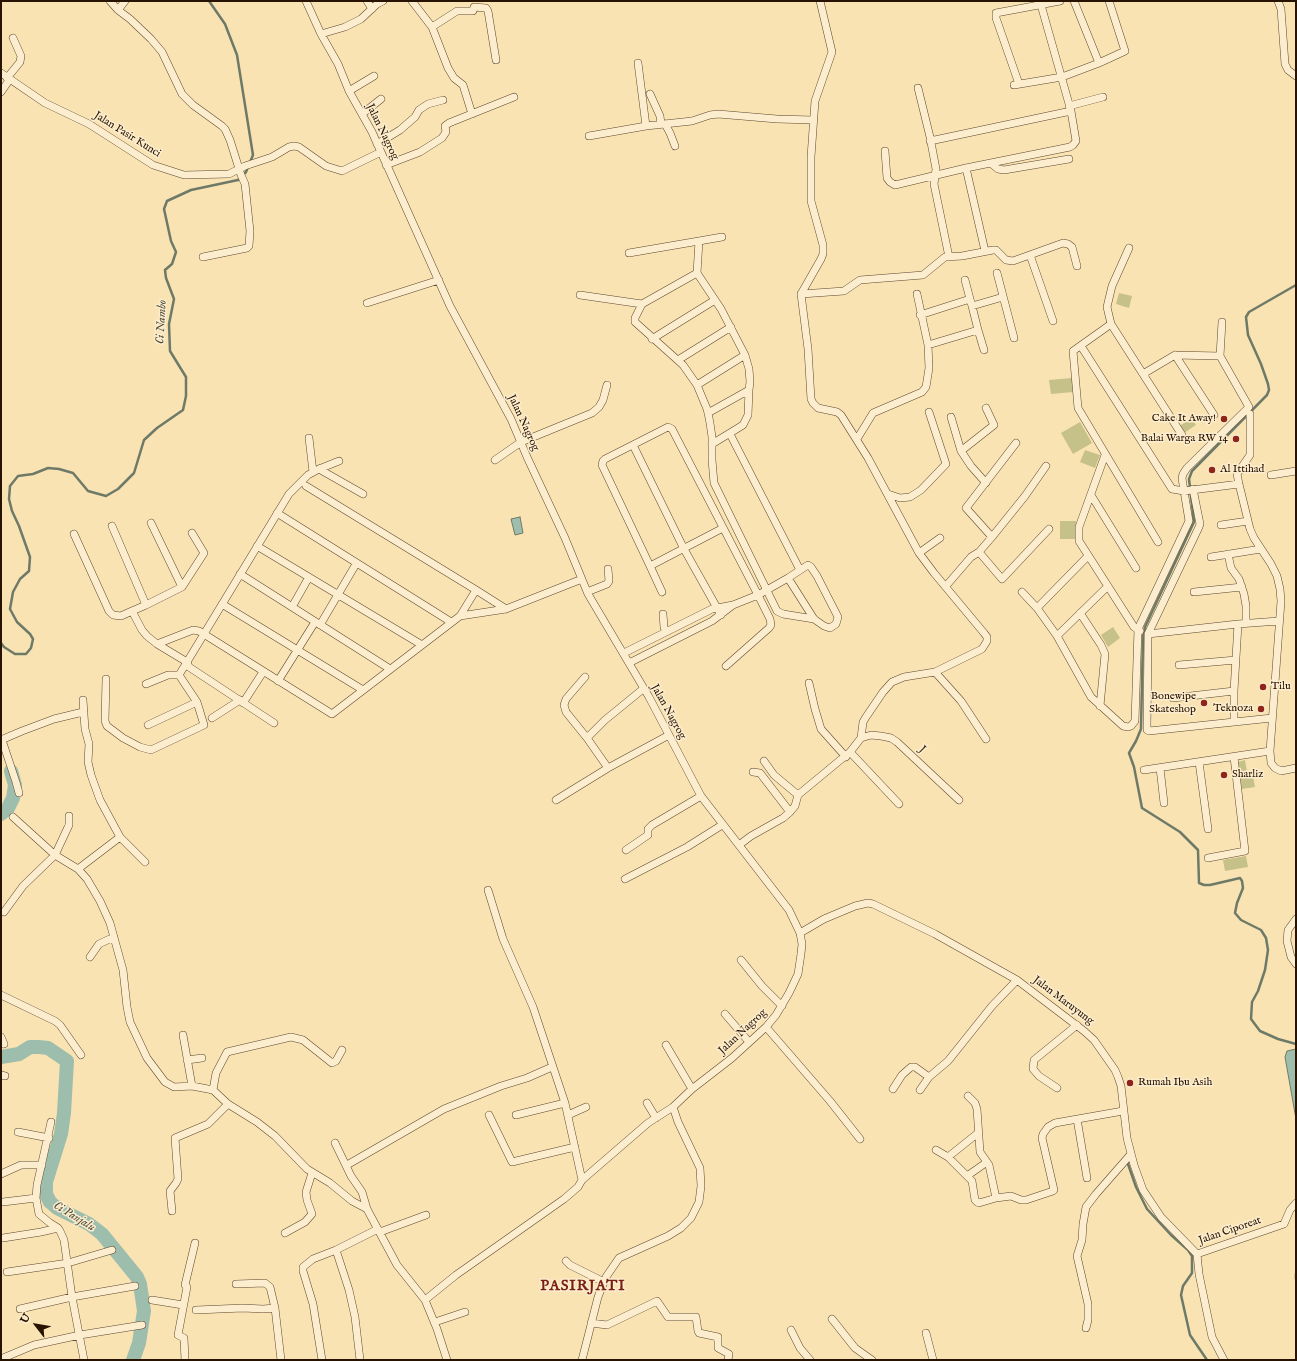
<!DOCTYPE html>
<style>
body{margin:0}
#map{position:relative;width:1297px;height:1361px;overflow:hidden;background:#fae3b3;font-family:"IM FELL English",serif}
canvas{display:block}
.frame{position:absolute;inset:0;border:2px solid #271300;pointer-events:none}
.north{position:absolute;left:16px;top:1305px;width:40px;height:40px;-webkit-text-stroke:3px #fcedce;paint-order:stroke;rotate:301deg;font-size:11px;font-weight:700;line-height:16px;text-align:center;color:#271300}
.north::after{content:'';display:block;margin:auto;width:14px;height:18px;background:#271300;clip-path:polygon(50% 0,100% 100%,50% 72%,0 100%)}
</style>
<div id="map">
<canvas width="1297" height="1361"></canvas>
<div class="frame"></div>
<div class="north">U</div>
</div>
<script>
const ctx = document.querySelector('canvas').getContext('2d');
ctx.lineJoin = 'round';
function fill(path, color) {
  ctx.fillStyle = color;
  ctx.fill(path, 'evenodd');
}
function poly(rows) {
  const path = new Path2D();
  for (const r of rows) {
    path.moveTo(r[0], r[1]);
    for (let i = 2; i < r.length; i += 2) path.lineTo(r[i], r[i + 1]);
  }
  return path;
}
function trace(path, color, width, dash) {
  ctx.strokeStyle = color;
  ctx.lineWidth = width;
  ctx.lineCap = dash ? 'butt' : 'round';
  ctx.setLineDash(dash || []);
  ctx.stroke(path);
}
function write(font, color, halo, rows, align = 'center') {
  ctx.font = font + ' "IM FELL English",serif';
  ctx.lineWidth = 3;
  ctx.setLineDash([]);
  ctx.textBaseline = 'middle';
  ctx.strokeStyle = halo;
  ctx.fillStyle = color;
  for (const [text, x, y, turn = 0] of rows) {
    ctx.save();
    ctx.translate(x, y);
    ctx.rotate((+turn || 0) * Math.PI / 180);
    ctx.textAlign = isNaN(turn) ? turn : align;
    if (halo) ctx.strokeText(text, 0, 0);
    ctx.fillText(text, 0, 0);
    ctx.restore();
  }
}
fill(poly([
 [1119,293,1132,296,1129,308,1116,304],
 [1072,378,1073,392,1051,394,1049,380],
 [1192,419,1196,425,1184,433,1179,426],
 [1080,422,1092,443,1073,454,1061,433],
 [1085,450,1100,455,1095,468,1080,462],
 [1060,521,1076,521,1076,539,1060,539],
 [1113,627,1120,638,1108,647,1101,635],
 [1245,760,1247,772,1252,771,1255,787,1242,789,1238,762],
 [1246,856,1248,867,1225,871,1223,860]
]), '#c6c188');
const water = poly([
 [520,517,523,533,515,535,511,519,520,517],
 [1296,1049,1296,1119,1285,1057,1287,1051,1296,1049]
]);
fill(water, '#9ebead');
trace(water, '#6e7a68', 1);
trace(poly([
 [1296,285,1249,312,1246,317,1248,335,1261,364,1268,384,1269,390,1267,395,1192,471,1189,479,1194,522,1145,627,1143,637,1141,729,1136,741,1129,753,1134,767,1142,808,1180,832,1198,850,1199,883,1204,885,1210,885,1240,878,1242,881,1243,888,1237,903,1235,913,1241,920,1261,930,1266,938,1268,950,1265,970,1258,991,1252,1002,1251,1019,1260,1031,1278,1039,1296,1044],
 [1,643,4,647,15,654,26,654,31,648,33,639,30,634,17,622,10,609,13,592,20,579,29,571,30,557,19,526,12,511,9,499,10,486,18,476,33,474,48,468,59,469,73,473,88,491,106,496,118,489,134,473,144,440,157,428,183,410,186,396,186,377,170,351,169,324,174,299,166,278,165,270,172,264,176,252,171,241,164,209,167,201,191,190,238,180,246,172,253,155,237,55,225,24,209,1],
 [1128,1164,1136,1187,1147,1209,1171,1235,1188,1250,1192,1256,1192,1273,1183,1286,1181,1295,1190,1335,1207,1360],
 [1296,1274,1296,1279]
]), '#6e7a68', 2.5);
trace(poly([
 [1,814,8,808,13,798,15,785,11,771],
 [1,1057,19,1054,30,1047,39,1047,48,1048,67,1061,64,1113,61,1134,46,1182,46,1194,50,1202,57,1208,89,1224,102,1234,137,1277,140,1284,144,1311,139,1343,133,1360]
]), '#9ebead', 14);
const street = poly([
 [110,1,118,10,130,19,151,39,162,52,182,94,193,105,222,126,225,129,230,140,241,175,245,184,250,231,249,246,247,248,203,257],
 [306,1,321,34,338,64,349,91,372,132,450,306,511,419,527,457,565,538,588,594,649,697,701,796,789,910,800,933,802,944,801,954,798,974,789,993,776,1015,766,1027,732,1058,692,1089,673,1107,678,1122,700,1168,701,1186,699,1202,691,1218,681,1228,668,1236,619,1258,606,1277,598,1297,582,1360],
 [367,1,372,9],
 [412,1,432,27,448,68,454,78,463,85,472,114],
 [1074,1,1099,63],
 [1278,1,1281,9,1285,64,1288,70,1296,76],
 [118,10,125,1],
 [432,27,457,11,473,11,474,7,486,8,488,11,496,60],
 [321,34,345,27,361,19,377,4,383,1],
 [638,63,646,126],
 [1,73,45,103,89,124,153,165,184,175,229,174,245,166,272,157,289,147,294,146,299,147,326,166,342,171,381,152],
 [7,78,20,62,21,56,13,38],
 [1019,84,996,18,996,13,1060,1],
 [1014,85,1062,77,1099,63,1125,51,1109,1],
 [918,88,930,137,936,169,934,184,949,257],
 [349,91,374,76],
 [1,92,10,79],
 [650,94,660,116,661,124],
 [1069,106,1103,97],
 [362,114,381,99],
 [665,124,670,133,675,146],
 [589,136,646,126,692,121,710,115,718,114,777,119,813,120],
 [930,141,1071,111],
 [377,144,400,130,415,117,419,110,428,104,443,100],
 [885,151,887,178,890,182,895,185,966,168,1070,147,1073,145,1076,141,1071,111,1041,5],
 [992,164,998,169,1004,170,1069,159],
 [386,165,420,152,442,138,446,132,445,126,449,123,514,97],
 [966,168,985,251],
 [699,241,722,237],
 [1129,248,1112,286,1107,307,1111,324,1182,435],
 [629,253,699,241,697,273],
 [1030,255,1053,321],
 [997,273,1014,338],
 [965,280,970,299],
 [801,294,844,291,860,280,923,275,945,257,962,256,993,250,996,250,1006,260,1013,261,1063,243,1068,244,1072,247,1077,266],
 [580,295,642,304],
 [367,303,439,280],
 [972,306,1003,297],
 [920,315,970,299,972,306,978,330,928,345],
 [1111,324,1073,351,1078,408,1158,542],
 [978,330,984,350],
 [652,339,715,300],
 [1081,346,1172,489,1184,491,1239,484],
 [1175,355,1214,415],
 [1220,356,1222,322],
 [678,360,731,327],
 [1143,374,1175,355,1220,356],
 [697,385,745,355],
 [708,413,749,390,750,382,749,369,745,355,721,309,697,273,642,304,635,318,635,322,683,365,697,385,707,409,708,413,710,423,712,437,712,460,714,483,777,611,783,614,814,619],
 [1250,414,1250,455,1237,474,1239,484,1250,529,1254,538,1271,564,1277,576,1280,589,1281,601,1270,751,1271,763,1275,768,1281,771,1296,768],
 [951,417,961,451,971,466,986,483],
 [730,434,800,570],
 [309,438,313,472],
 [857,439,873,413,922,392,926,387,929,368,928,345,917,294],
 [712,444,743,425,748,415,749,390],
 [633,445,684,549,721,615],
 [961,451,994,425,986,408],
 [1105,455,1079,527,1079,541,1134,627,1140,631],
 [495,460,521,442,592,413,599,407,603,400,607,385],
 [319,469,363,494],
 [1271,475,1296,471],
 [306,486,476,590],
 [1193,489,1200,524,1199,527,1148,634,1147,730,1149,731,1272,718],
 [888,494,900,498,910,497,921,490,946,464,929,412],
 [1091,495,1136,568],
 [277,513,451,622],
 [151,523,182,587],
 [1221,525,1248,521],
 [112,526,146,605,132,611,142,630,147,636,157,644,193,630,199,631,332,714,460,616,506,609,582,579],
 [723,528,650,566,602,465,603,461,605,459,668,427,672,429,758,595,770,619,771,625,769,628,726,666],
 [74,534,109,611,113,615,121,616,132,611],
 [992,537,966,508,1016,443],
 [257,546,422,645],
 [979,552,1002,579,1049,529],
 [919,553,940,538],
 [1228,554,1231,568,1239,579,1244,594,1246,606,1246,623],
 [1211,557,1261,549],
 [650,566,662,592],
 [240,574,390,669],
 [946,586,971,557,979,552,992,537,1025,496,1046,466],
 [587,592,607,584,609,581,608,569],
 [1022,592,1037,608,1057,636,1091,697,1123,726,1128,727,1131,726,1135,721,1138,629,1189,521,1184,491,1182,478,1183,474,1187,468,1249,407,1220,356],
 [1194,592,1242,587],
 [222,604,363,690],
 [146,605,182,587,204,553,192,533],
 [292,607,309,577],
 [1037,608,1088,556],
 [1080,613,1101,645,1105,654,1100,706],
 [663,614,664,627,666,632],
 [460,616,476,590,506,609],
 [320,625,356,564],
 [1148,634,1238,624,1279,621],
 [1057,636,1108,586],
 [624,653,712,609,733,605,758,595,788,578,808,565,811,567,817,576,838,617,836,624,830,628,824,626,814,619,788,578],
 [629,663,712,621,733,605],
 [1179,665,1236,660],
 [935,672,961,701,986,739],
 [585,677,566,699,564,705,566,712,587,738,608,768],
 [106,679,105,721,107,726,123,738,140,747,151,750,204,725,197,702,179,675,187,662,157,644],
 [278,681,315,622],
 [809,683,815,709,821,729,846,757],
 [146,684,168,675,179,675],
 [1173,698,1234,691],
 [243,703,263,672],
 [212,718,240,700],
 [1234,722,1234,691,1238,624],
 [274,723,189,667,187,662,289,494,308,475,319,469,339,461],
 [148,725,197,702],
 [587,738,605,720,643,689],
 [861,738,871,735,881,736,891,738,897,742,959,800],
 [1,740,22,731,54,719,83,712],
 [2,740,16,782,19,793],
 [850,752,899,804],
 [764,761,774,775,798,795],
 [1199,762,1208,829],
 [1160,768,1164,803],
 [1144,770,1270,751],
 [753,772,760,773,790,812],
 [556,800,608,768,669,735],
 [13,817,55,855,78,869,87,879,100,901,110,923,123,970,127,1007,130,1022,147,1058,165,1082,174,1087,192,1086,213,1090,228,1104,257,1122,275,1136,307,1169,330,1183,352,1201,367,1209],
 [120,837,145,862],
 [739,845,751,836,783,818,790,812,795,806,798,795,850,752,861,738,863,722,866,717,883,692,892,682,904,677,935,672,982,649,987,641,987,637,984,633,934,573,919,553,868,458,841,415,837,412,818,408,813,403,811,399,808,349,801,294,821,259,823,254,823,245,811,201,811,157,815,101,832,52,820,1],
 [626,850,648,835,648,829,652,825,701,796],
 [1208,858,1245,851,1234,757],
 [78,869,120,837,100,800,91,775,88,762,89,744,85,729,83,700],
 [625,879,687,847,722,825],
 [488,890,503,939,533,1007,565,1103,582,1180],
 [4,912,23,886,55,855,69,825,69,816],
 [1296,919,1288,930,1287,941,1291,957,1296,964],
 [800,933,824,919,855,906,868,903,873,904,935,934,1017,980,1084,1031,1094,1040,1115,1070,1118,1077,1121,1086,1127,1138,1134,1165,1143,1190,1161,1217,1197,1254],
 [90,957,99,944,114,937],
 [741,960,762,986,782,1006],
 [1,995,55,1021,60,1025,81,1055],
 [725,1014,749,1042],
 [766,1027,830,1101,860,1139],
 [183,1035,192,1086],
 [1,1037,4,1044],
 [666,1045,692,1089],
 [187,1060,202,1058],
 [1,1075,5,1076],
 [1057,1088,1039,1076,1033,1069,1034,1060,1077,1025],
 [893,1089,902,1075,911,1067,915,1067,929,1077],
 [213,1090,216,1073,227,1052,291,1037,303,1040,332,1063,336,1061,342,1050],
 [920,1090,929,1077,948,1061,992,1006,1017,980],
 [968,1096,975,1103,977,1109,980,1152,989,1165,996,1198],
 [647,1103,656,1118],
 [489,1115,512,1162,575,1147],
 [516,1115,565,1103],
 [568,1115,586,1107],
 [1077,1119,1087,1178],
 [51,1122,37,1185,36,1198,39,1214,50,1223,58,1228],
 [18,1132,49,1138],
 [335,1143,351,1176,362,1192,367,1209,397,1265,425,1300,437,1329,447,1360],
 [936,1150,948,1157,972,1181,975,1200,977,1202,979,1203,996,1198,1011,1196,1021,1200,1026,1200,1053,1191,1054,1190,1042,1138,1043,1134,1048,1127,1055,1123,1123,1111],
 [948,1157,978,1133],
 [347,1165,444,1109,501,1086,527,1078,552,1067],
 [1,1174,21,1165,42,1165],
 [967,1176,987,1162],
 [3,1202,36,1198],
 [172,1211,170,1191,176,1183,178,1179,175,1138,208,1124,228,1104],
 [380,1232,426,1215],
 [285,1233,305,1222,312,1214,307,1200,306,1192,312,1173],
 [3,1238,41,1232,58,1228,60,1231,64,1240,72,1297,84,1360],
 [336,1250,349,1290,355,1317,360,1360],
 [1197,1254,1284,1224,1290,1210,1296,1203],
 [1197,1254,1199,1274,1212,1337,1224,1360],
 [566,1261,570,1265,604,1282],
 [7,1272,68,1263,112,1250],
 [236,1284,265,1283,270,1287,275,1308,281,1360],
 [152,1300,183,1305],
 [425,1300,456,1275,564,1199,578,1187,582,1180,648,1123,673,1107],
 [20,1309,72,1297,135,1286],
 [196,1310,243,1308,263,1309,275,1308],
 [832,1319,855,1348,872,1360],
 [435,1322,465,1312],
 [591,1323,607,1325,657,1301,668,1317,696,1317,698,1331,699,1333,718,1337,718,1348,729,1354,728,1360],
 [1086,1328,1088,1320,1088,1304,1077,1256,1082,1240,1083,1224,1086,1207,1096,1194,1131,1154],
 [791,1330,800,1348,810,1360],
 [926,1333,933,1360],
 [1,1359,34,1345,80,1335,142,1325],
 [185,1360,184,1338,178,1335,187,1287,185,1285,195,1243],
 [322,1360,313,1304,303,1271,303,1267,313,1259,336,1250,378,1229]
]);
trace(street, '#5c472d', 8);
trace(street, '#fcedce', 7);
for (const [x, y, r, color] of [
 [1224,419,4,"#8f2418"],
 [1236,439,4,"#8f2418"],
 [1212,470,4,"#8f2418"],
 [1263,687,4,"#8f2418"],
 [1204,703,4,"#8f2418"],
 [1261,709,4,"#8f2418"],
 [1224,775,4,"#8f2418"],
 [1130,1083,4,"#8f2418"]
]) {
  const dot = new Path2D();
  dot.arc(x, y, r, 0, 2 * Math.PI);
  ctx.fillStyle = color;
  ctx.fill(dot);
  trace(dot, '#fcedce', 1.5);
}
write('11px', '#271300', '#fcedce', [
 ["Jalan Nagrog",382,132,64],
 ["Jalan Pasir Kunci",127,135,32],
 ["Jalan Nagrog",523,423,65],
 ["Jalan Nagrog",668,712,61],
 ["J",922,750,43],
 ["Jalan Maruyung",1063,1001,37],
 ["Jalan Nagrog",743,1032,-43],
 ["Jalan Ciporeat",1230,1231,-19]
]);
write('11px', '#271300', '#fcedce', [
 ["Cake It Away!",1216,419],
 ["Balai Warga RW 14",1228,439],
 ["Al Ittihad",1220,470,"left"],
 ["Tilu",1271,687,"left"],
 ["Bonewipe",1196,697],
 ["Skateshop",1196,710],
 ["Teknoza",1253,709],
 ["Sharliz",1232,775,"left"],
 ["Rumah Ibu Asih",1138,1083,"left"]
], 'right');
write('italic 12px', '#514f3d', '#fcedce', [
 ["Ci Nambo",162,322,-87],
 ["Ci Panjalu",74,1217,31]
]);
ctx.letterSpacing = '1px';
write('bold 15px', '#7a1f14', '#fcedce', [
 ["PASIRJATI",583,1287]
]);
ctx.letterSpacing = '0px';
</script>
